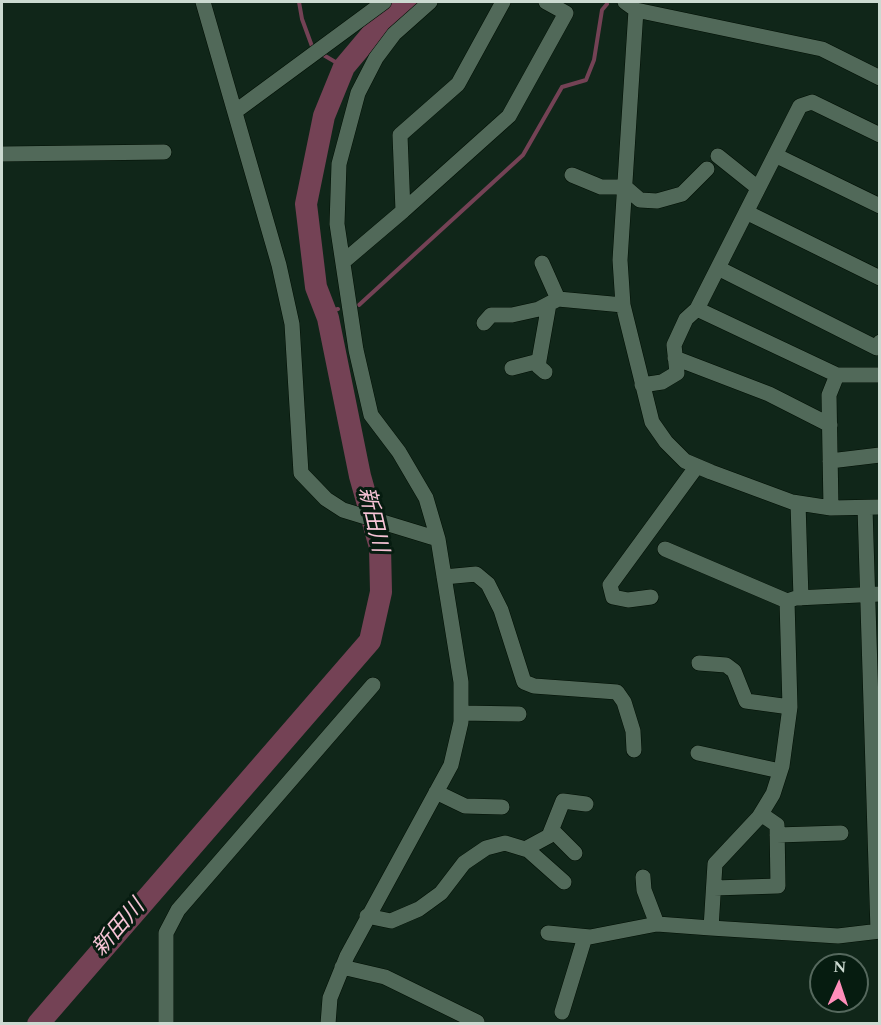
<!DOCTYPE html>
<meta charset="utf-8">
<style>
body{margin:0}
#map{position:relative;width:881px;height:1025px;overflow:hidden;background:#102619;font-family:Spectral,serif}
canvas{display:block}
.frame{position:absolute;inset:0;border:3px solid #ccdad1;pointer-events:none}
.north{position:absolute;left:809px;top:953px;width:60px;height:60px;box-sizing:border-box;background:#061c10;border:2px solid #55685d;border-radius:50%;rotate:3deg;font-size:16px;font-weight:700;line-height:24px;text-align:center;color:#ccdad1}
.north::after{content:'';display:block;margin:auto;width:21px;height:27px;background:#ff8eba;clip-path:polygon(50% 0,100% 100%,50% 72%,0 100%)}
</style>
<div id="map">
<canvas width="881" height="1025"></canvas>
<div class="frame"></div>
<div class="north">N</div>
</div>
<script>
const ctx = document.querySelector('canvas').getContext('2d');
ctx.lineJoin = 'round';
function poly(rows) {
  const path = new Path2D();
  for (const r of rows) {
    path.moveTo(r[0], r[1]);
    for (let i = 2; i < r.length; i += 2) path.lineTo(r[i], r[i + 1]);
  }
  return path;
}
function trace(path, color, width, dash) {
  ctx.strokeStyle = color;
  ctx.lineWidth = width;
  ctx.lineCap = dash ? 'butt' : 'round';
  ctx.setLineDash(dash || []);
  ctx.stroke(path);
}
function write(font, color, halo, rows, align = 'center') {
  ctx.font = font + ' Spectral,"Noto Sans JP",serif';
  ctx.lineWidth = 6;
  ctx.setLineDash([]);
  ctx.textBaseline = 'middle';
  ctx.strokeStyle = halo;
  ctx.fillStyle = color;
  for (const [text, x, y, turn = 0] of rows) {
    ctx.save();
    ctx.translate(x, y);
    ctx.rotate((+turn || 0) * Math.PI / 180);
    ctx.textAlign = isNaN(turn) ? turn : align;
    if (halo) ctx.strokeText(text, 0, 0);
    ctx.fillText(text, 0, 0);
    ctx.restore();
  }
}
trace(poly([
 [299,2,302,19,313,49],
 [320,53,344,67],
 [359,305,523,155,562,87,586,80,594,60,602,10,607,4],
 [326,312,338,309]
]), '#744255', 4);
trace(poly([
 [38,1024,370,641,381,592,380,547,360,476,328,318,316,287,306,204,324,116,344,67,381,23,407,2]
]), '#744255', 22);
const minor = poly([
 [203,2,279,265,292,324,301,473,326,499,343,510,438,539],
 [625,2,636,10,822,49,880,78],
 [636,10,620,260,623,305,652,422,666,442,685,461,711,472,792,502,831,508,880,507],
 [236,111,384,2],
 [2,154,164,152],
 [775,155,880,206],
 [718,156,758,188],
 [572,175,601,187,625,187,640,200,657,201,682,194,707,169],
 [403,211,509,116,566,13,546,2],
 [746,212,880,278],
 [343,262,403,211,400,135,458,84,503,2],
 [542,263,558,299,623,305],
 [718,268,877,348,880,342],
 [697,309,837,375,880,375],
 [484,323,491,315,512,315,539,309,558,299],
 [675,358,769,394,830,425],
 [512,368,539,361],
 [545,372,538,366,549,304],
 [642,385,662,382,677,373,674,345,686,319,697,309,800,106,812,102,880,135],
 [830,461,880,455],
 [798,503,801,598],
 [831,508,829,395,837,375],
 [865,508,878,931],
 [665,549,787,601],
 [444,577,476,574,488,584,501,610,524,682,534,686,617,692,624,702,633,731,634,750],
 [880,594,796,598,787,601,790,707,782,766,773,794,759,817,715,864,711,928,838,936,880,931],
 [651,597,628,600,613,597,610,585,697,466],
 [699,663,726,665,734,671,746,701,790,707],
 [461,713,519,714],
 [698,753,780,771],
 [436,792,465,806,502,807],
 [552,830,575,853],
 [777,835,841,833],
 [525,849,549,836,563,801,586,804],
 [643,877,644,890,657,924,711,928],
 [714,888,778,886,777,825,761,814],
 [367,916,391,921,419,909,441,893,464,863,486,848,505,843,528,850,564,882],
 [548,933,590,937,657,924],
 [342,967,385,977,477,1022],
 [562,1012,585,937],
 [166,1024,166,933,178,910,373,685],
 [328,1024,330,998,347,956,451,765,461,722,461,682,438,539,426,498,399,452,371,415,356,350,337,224,339,164,358,93,376,58,394,34,430,2]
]);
trace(minor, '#000f04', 16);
trace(minor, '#516959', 15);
write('italic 22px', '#f7c4d6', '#061c10', [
 ["新田川",371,520,77],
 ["新田川",120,929,-49]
]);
</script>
